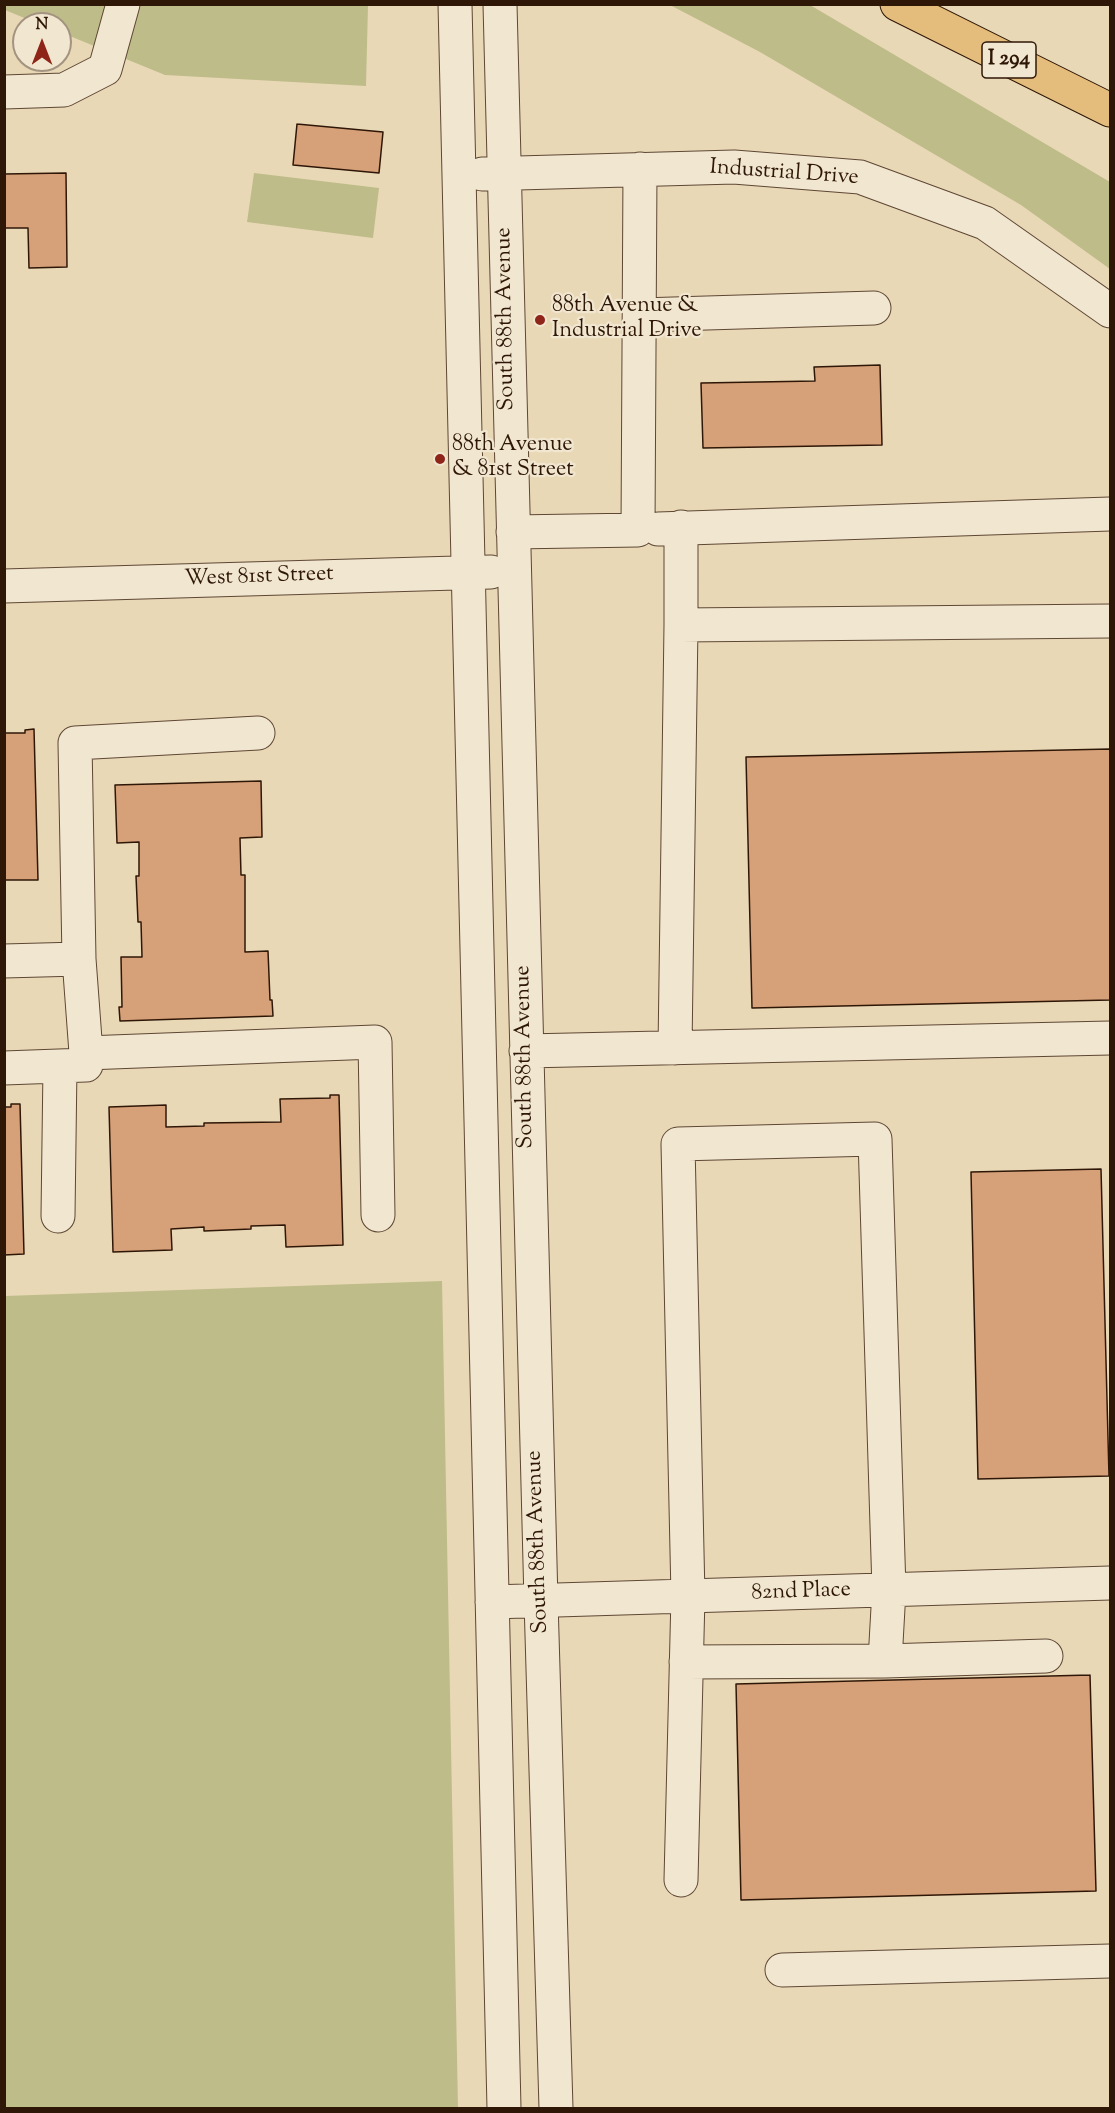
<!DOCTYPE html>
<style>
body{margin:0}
#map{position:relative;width:1115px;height:2113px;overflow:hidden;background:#e9d8b6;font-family:"Sorts Mill Goudy",serif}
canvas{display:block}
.frame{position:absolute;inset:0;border:6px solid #2f1708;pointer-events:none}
.north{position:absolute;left:12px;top:12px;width:60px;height:60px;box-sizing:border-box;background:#f1e6d0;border:2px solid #a39380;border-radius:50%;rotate:0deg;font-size:16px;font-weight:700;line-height:24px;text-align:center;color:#2f1708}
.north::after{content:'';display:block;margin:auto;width:21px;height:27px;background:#8f2418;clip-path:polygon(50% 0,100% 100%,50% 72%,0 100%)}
</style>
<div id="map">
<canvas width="1115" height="2113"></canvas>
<div class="frame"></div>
<div class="north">N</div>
</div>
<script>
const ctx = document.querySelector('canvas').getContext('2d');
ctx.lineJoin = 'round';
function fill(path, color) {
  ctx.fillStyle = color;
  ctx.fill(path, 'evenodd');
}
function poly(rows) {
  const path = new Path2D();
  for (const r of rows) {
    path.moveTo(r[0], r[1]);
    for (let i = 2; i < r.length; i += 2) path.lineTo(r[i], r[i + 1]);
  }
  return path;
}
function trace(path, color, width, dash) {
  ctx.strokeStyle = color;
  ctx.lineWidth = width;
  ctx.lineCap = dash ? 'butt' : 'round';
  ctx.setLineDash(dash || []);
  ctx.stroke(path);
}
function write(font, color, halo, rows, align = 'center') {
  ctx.font = font + ' "Sorts Mill Goudy",serif';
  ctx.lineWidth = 4.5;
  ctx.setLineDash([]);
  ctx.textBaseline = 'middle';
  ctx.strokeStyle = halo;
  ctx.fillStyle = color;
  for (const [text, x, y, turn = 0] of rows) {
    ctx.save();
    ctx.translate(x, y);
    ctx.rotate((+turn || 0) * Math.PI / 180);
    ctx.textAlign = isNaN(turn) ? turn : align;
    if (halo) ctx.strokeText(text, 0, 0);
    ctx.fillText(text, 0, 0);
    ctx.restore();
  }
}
fill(poly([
 [4,5,368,5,366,86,165,75,60,32,60,24,39,24,5,10],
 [670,5,810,5,1110,182,1110,269,1021,205,760,52],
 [254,173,379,188,373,238,247,222],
 [442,1281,458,2108,5,2108,5,1296]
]), '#bebc89');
const building = poly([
 [297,124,383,132,379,173,293,165,297,124],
 [66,173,67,267,29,268,28,228,4,228,4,174,66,173],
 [880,365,882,445,703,448,701,383,815,381,814,367,880,365],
 [34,729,38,880,4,880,4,733,25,733,25,730,34,729],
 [1110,749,1110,1000,752,1008,746,757,1110,749],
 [261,781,262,837,240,838,241,875,245,875,245,952,268,951,270,1000,272,1000,273,1016,120,1021,119,1007,122,1007,121,957,142,957,141,922,138,922,136,876,139,876,139,842,117,843,115,785,261,781],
 [330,1095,339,1095,343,1245,286,1247,285,1225,251,1226,251,1229,204,1231,204,1227,171,1229,172,1250,113,1252,109,1107,166,1105,166,1127,204,1126,204,1123,281,1122,280,1099,330,1098,330,1095],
 [11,1104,20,1104,24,1254,4,1255,4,1107,11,1107,11,1104],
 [1101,1169,1109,1476,978,1479,971,1172,1101,1169],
 [1090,1675,1096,1891,741,1900,736,1684,1090,1675]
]);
fill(building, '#d6a078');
trace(building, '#2f1708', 1.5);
const minor = poly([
 [455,4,504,2108],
 [500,4,541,1601,556,2108],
 [4,92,64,90,105,69,123,4],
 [482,174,734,167,860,177,985,223,1110,311],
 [640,315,874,308],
 [658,529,1110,514],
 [513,532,638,530,640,169],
 [4,586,491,572],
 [681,625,1110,621],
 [79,959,75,743,258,733],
 [4,961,79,959,86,1053,86,1065,4,1068],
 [675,1048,681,625,681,527],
 [526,1051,1110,1038],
 [86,1053,375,1042,378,1215],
 [58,1216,60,1066],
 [492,1602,1110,1583],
 [686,1662,885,1661,1046,1656],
 [681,1880,688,1596,678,1144,875,1139,889,1590,885,1661],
 [782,1970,1110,1961]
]);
const highway = poly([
 [897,4,1110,110]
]);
trace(minor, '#5e4734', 35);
trace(highway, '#2f1708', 35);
trace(minor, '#f1e6d0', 33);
trace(highway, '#e4bc7b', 33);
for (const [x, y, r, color] of [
 [540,320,6,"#8f2418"],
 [440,459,6,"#8f2418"]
]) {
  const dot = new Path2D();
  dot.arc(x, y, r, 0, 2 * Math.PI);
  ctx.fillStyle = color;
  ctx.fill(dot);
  trace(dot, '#f1e6d0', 2);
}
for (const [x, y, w] of [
 [1009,60,54]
]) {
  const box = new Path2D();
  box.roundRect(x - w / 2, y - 18, w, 36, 4.5);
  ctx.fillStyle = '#f1e6d0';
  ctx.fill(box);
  trace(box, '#2f1708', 1.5);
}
write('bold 21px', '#2f1708', null, [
 ["I 294",1009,60]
]);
write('22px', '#2f1708', '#f1e6d0', [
 ["Industrial Drive",784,174,4],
 ["South 88th Avenue",507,319,-91],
 ["West 81st Street",259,578,-2],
 ["South 88th Avenue",526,1057,-91],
 ["South 88th Avenue",539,1542,-92],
 ["82nd Place",801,1593,-2]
]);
write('22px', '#2f1708', '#f1e6d0', [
 ["88th Avenue &",552,307],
 ["Industrial Drive",552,332],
 ["88th Avenue",452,446],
 ["& 81st Street",452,471]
], 'left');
</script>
